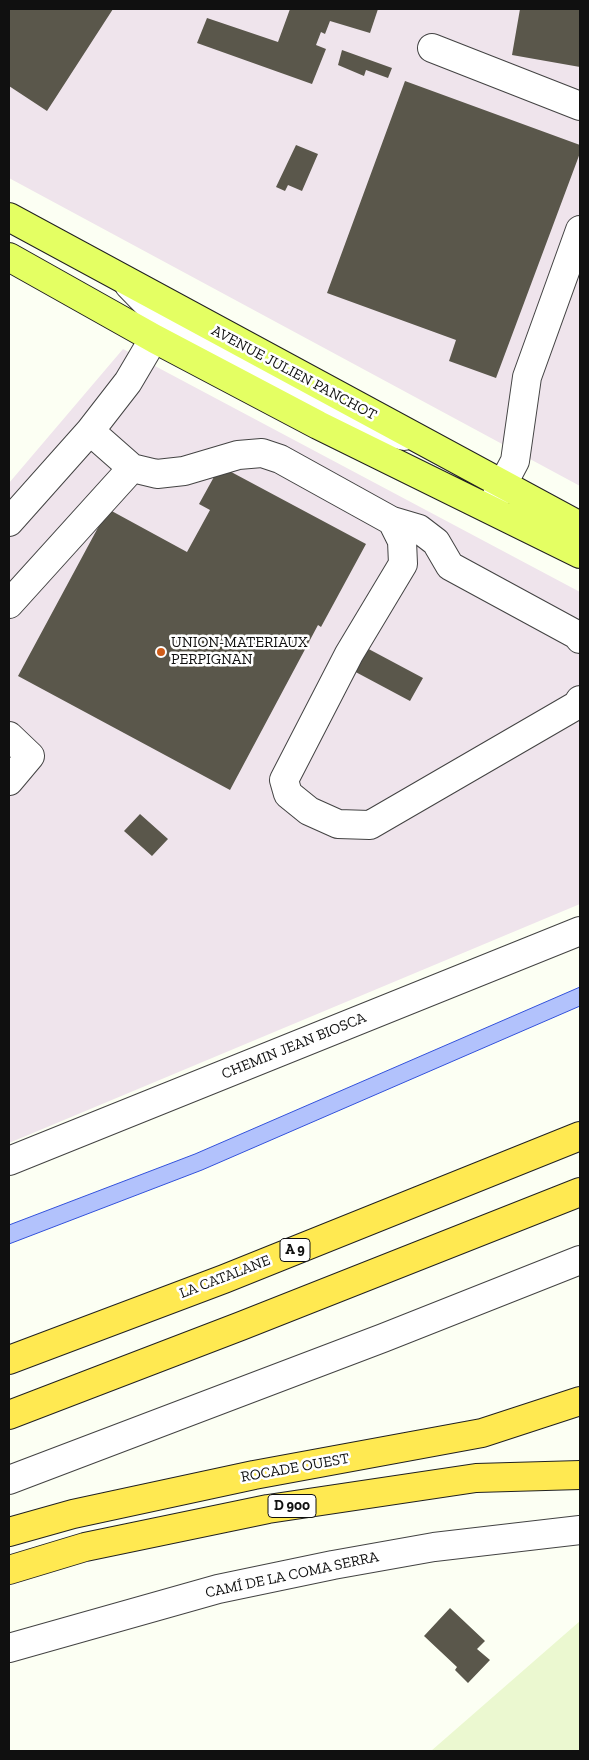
<!DOCTYPE html>
<meta charset="utf-8">
<style>
body{margin:0}
#map{position:relative;width:589px;height:1760px;overflow:hidden;background:#fcfff3;font-family:"Zilla Slab",serif}
canvas{display:block}
.frame{position:absolute;inset:0;border:10px solid #101010;pointer-events:none}
</style>
<div id="map">
<canvas width="589" height="1760"></canvas>
<div class="frame"></div>
</div>
<script>
const ctx = document.querySelector('canvas').getContext('2d');
ctx.lineJoin = 'round';
function fill(path, color) {
  ctx.fillStyle = color;
  ctx.fill(path, 'evenodd');
}
function poly(rows) {
  const path = new Path2D();
  for (const r of rows) {
    path.moveTo(r[0], r[1]);
    for (let i = 2; i < r.length; i += 2) path.lineTo(r[i], r[i + 1]);
  }
  return path;
}
function trace(path, color, width, dash) {
  ctx.strokeStyle = color;
  ctx.lineWidth = width;
  ctx.lineCap = dash ? 'butt' : 'round';
  ctx.setLineDash(dash || []);
  ctx.stroke(path);
}
function write(font, color, halo, rows, align = 'center') {
  ctx.font = font + ' "Zilla Slab",serif';
  ctx.lineWidth = 5;
  ctx.setLineDash([]);
  ctx.textBaseline = 'middle';
  ctx.strokeStyle = halo;
  ctx.fillStyle = color;
  for (const [text, x, y, turn = 0] of rows) {
    ctx.save();
    ctx.translate(x, y);
    ctx.rotate((+turn || 0) * Math.PI / 180);
    ctx.textAlign = isNaN(turn) ? turn : align;
    if (halo) ctx.strokeText(text, 0, 0);
    ctx.fillText(text, 0, 0);
    ctx.restore();
  }
}
fill(poly([
 [9,9,580,9,580,486,9,178],
 [123,349,580,592,580,904,9,1143,9,483]
]), '#efe4ec');
fill(poly([
 [580,1621,580,1751,431,1751]
]), '#ebf8d0');
const water = poly([
 [580,987,580,1006,202,1170,9,1244,9,1225,195,1154,580,987]
]);
fill(water, '#b2c2fc');
trace(water, '#3251da', 1);
fill(poly([
 [9,9,113,9,47,111,9,86],
 [290,9,378,9,370,33,330,21,325,34,321,32,316,45,326,49,312,84,197,43,207,18,278,42],
 [520,9,580,9,580,67,512,55],
 [342,50,392,68,388,78,366,70,364,76,338,65],
 [405,81,580,145,580,153,496,378,449,361,456,340,327,293],
 [296,145,318,154,302,191,288,185,285,191,276,187],
 [220,466,366,544,321,627,318,625,230,790,18,676,108,509,187,552,210,510,199,504],
 [363,646,423,678,410,701,350,669],
 [140,814,168,839,152,856,124,831],
 [450,1608,485,1641,477,1649,490,1660,468,1683,455,1670,457,1667,424,1636]
]), '#5a574b');
const minor = poly([
 [432,48,580,106],
 [129,285,164,321,359,425,404,436],
 [90,431,132,468,157,474,184,471,238,455,262,453,280,459,392,521,419,529,436,542,450,566,577,635,580,639],
 [497,495,515,461,527,377,580,230],
 [392,521,402,541,403,564,349,654,284,780,288,794,309,811,338,824,370,825,577,705,580,700],
 [9,522,90,431,128,382,164,321],
 [9,604,132,468],
 [9,736,30,756,9,781],
 [9,1161,580,931],
 [9,1480,383,1338,580,1260],
 [9,1648,218,1589,333,1565,434,1547,580,1530]
]);
const major = poly([
 [9,217,580,526],
 [9,257,155,339,318,425,580,554]
]);
const highway = poly([
 [9,1360,224,1279,580,1136],
 [9,1415,241,1326,580,1192],
 [9,1532,73,1514,254,1475,482,1433,580,1401],
 [9,1570,85,1547,268,1509,476,1478,580,1475]
]);
trace(minor, '#434343', 30);
trace(major, '#212121', 30);
trace(highway, '#212121', 30);
trace(minor, '#fff', 28);
trace(major, '#e4ff63', 28);
trace(highway, '#ffe951', 28);
for (const [x, y, r, color] of [
 [161,652,5,"#cf5c19"]
]) {
  const dot = new Path2D();
  dot.arc(x, y, r, 0, 2 * Math.PI);
  ctx.fillStyle = color;
  ctx.fill(dot);
  trace(dot, '#fff', 2);
}
for (const [x, y, w] of [
 [295,1250,30],
 [292,1506,48]
]) {
  const box = new Path2D();
  box.roundRect(x - w / 2, y - 11.5, w, 23, 4);
  ctx.fillStyle = '#fff';
  ctx.fill(box);
  trace(box, '#101010', 1);
}
write('bold 14px', '#101010', null, [
 ["A 9",295,1250],
 ["D 900",292,1506]
]);
write('15px', '#101010', '#fff', [
 ["AVENUE JULIEN PANCHOT",294,373,28],
 ["CHEMIN JEAN BIOSCA",294,1046,-22],
 ["LA CATALANE",225,1277,-21],
 ["ROCADE OUEST",295,1468,-10],
 ["CAMÍ DE LA COMA SERRA",292,1575,-12]
]);
write('15px', '#101010', '#fff', [
 ["UNION-MATERIAUX",171,643],
 ["PERPIGNAN",171,660]
], 'left');
</script>
